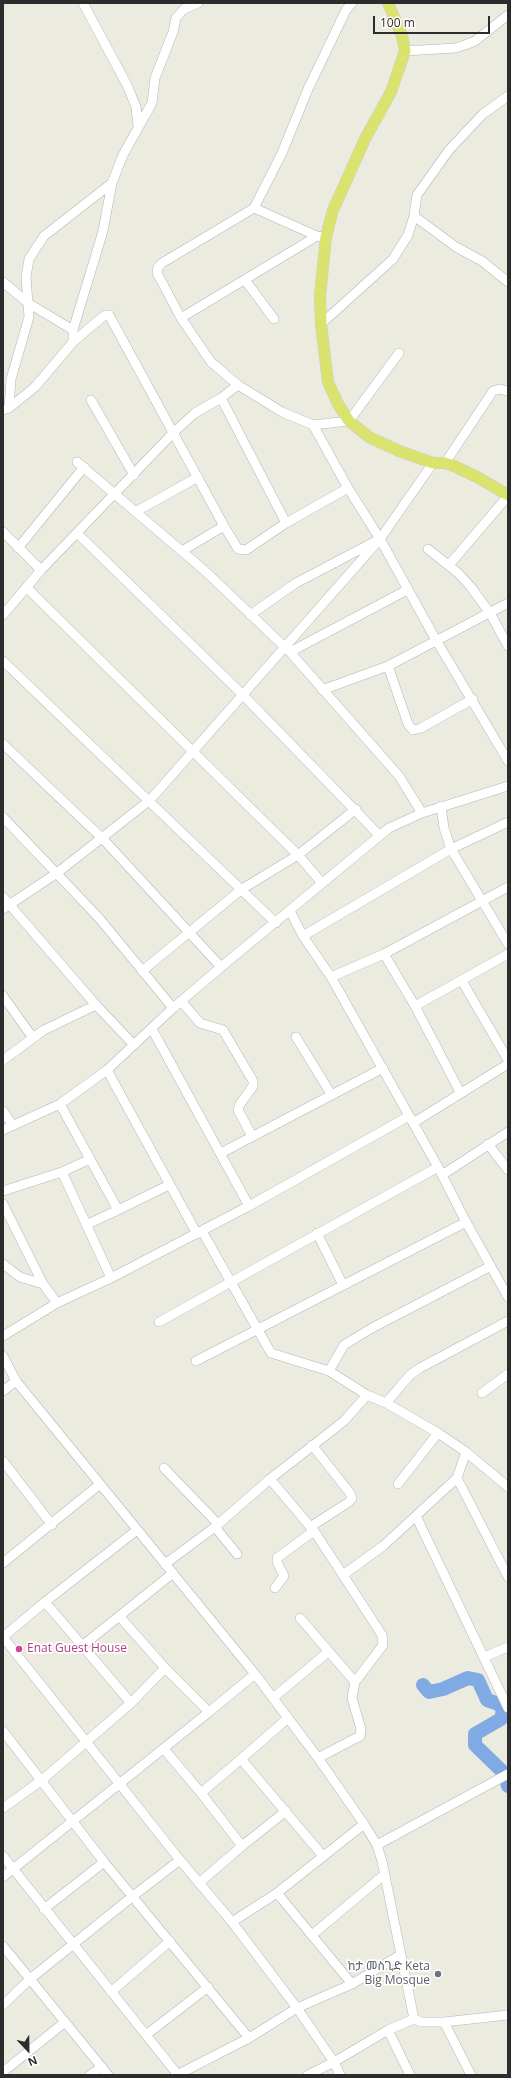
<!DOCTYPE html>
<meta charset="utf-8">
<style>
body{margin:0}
#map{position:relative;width:511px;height:2078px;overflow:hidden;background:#ecebe0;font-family:"Open Sans",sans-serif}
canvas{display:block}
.frame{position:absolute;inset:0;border:4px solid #2c2c2c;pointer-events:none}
.north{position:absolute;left:8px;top:2030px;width:40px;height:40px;-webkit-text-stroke:3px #fff;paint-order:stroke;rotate:158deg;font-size:11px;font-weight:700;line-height:16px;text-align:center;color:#2c2c2c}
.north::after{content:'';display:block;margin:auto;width:14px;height:18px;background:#2c2c2c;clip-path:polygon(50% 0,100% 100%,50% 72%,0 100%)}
.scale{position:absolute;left:373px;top:16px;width:117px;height:18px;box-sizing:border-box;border:2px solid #2c2c2c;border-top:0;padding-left:5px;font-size:12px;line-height:14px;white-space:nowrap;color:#2c2c2c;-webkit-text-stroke:3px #fff;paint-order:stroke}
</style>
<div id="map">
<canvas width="511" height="2078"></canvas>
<div class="frame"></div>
<div class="north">N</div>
<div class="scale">100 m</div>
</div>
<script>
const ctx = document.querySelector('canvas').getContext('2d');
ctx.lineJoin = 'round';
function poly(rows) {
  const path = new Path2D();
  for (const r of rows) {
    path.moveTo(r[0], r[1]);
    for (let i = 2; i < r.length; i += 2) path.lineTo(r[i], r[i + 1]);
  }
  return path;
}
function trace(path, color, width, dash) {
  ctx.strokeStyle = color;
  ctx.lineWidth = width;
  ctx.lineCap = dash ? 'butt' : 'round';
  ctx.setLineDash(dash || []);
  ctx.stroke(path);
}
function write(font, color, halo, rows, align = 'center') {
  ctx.font = font + ' "Open Sans","Noto Sans Ethiopic",sans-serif';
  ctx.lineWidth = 3.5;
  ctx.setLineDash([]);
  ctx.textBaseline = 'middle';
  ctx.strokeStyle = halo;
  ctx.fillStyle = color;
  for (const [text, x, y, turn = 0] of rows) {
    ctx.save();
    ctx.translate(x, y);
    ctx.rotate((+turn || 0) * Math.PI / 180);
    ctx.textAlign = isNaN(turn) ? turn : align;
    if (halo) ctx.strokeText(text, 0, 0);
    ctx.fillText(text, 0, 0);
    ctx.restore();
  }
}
trace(poly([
 [423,1685,429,1692,443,1689,468,1678,478,1680,487,1700,499,1704,503,1710,501,1719,475,1734,475,1745,505,1774,508,1786]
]), '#7faae3', 14);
const minor = poly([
 [83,3,127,85,136,107,138,126],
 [352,3,346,10,308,89,282,153,254,208,162,263,158,267,157,273,181,318,211,362,238,385,282,412,313,425,349,421,399,353],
 [405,51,455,48,465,45,475,41,508,15],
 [254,208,317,236],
 [414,216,456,247,482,261,508,282],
 [245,280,274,319],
 [3,282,28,303,73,330],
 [181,318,317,236,326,237],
 [321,324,393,259,408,235,414,216,417,195,449,150,483,114,508,96],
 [73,342,73,330,103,231,112,183],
 [221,398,286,523],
 [91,400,134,475],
 [9,408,11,379,29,317,26,277,29,259,44,236,112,183,123,155,152,103,155,78,173,32,176,18,184,9,198,3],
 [3,410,9,408,35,387,73,342,87,330,105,315,109,315,224,526,238,549,246,550,286,523,348,488],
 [313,425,348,488,380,539,436,640,508,761],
 [77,462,204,570,290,652,399,776,422,813],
 [445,463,493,391,499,389,508,391],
 [137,511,198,477],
 [3,532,41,570],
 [78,534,242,694,379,835],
 [18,548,84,467],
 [428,549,458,573,470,586,490,613,508,646],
 [182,551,224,526],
 [449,565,508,496],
 [27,588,298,855,322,883],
 [3,615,41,570,174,432,195,413,221,398,238,385],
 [250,615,296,583,376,541],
 [290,652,407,590],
 [3,661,276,923],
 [388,666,408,724,413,730,421,728,473,699],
 [322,690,388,666,508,603],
 [3,744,103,839,221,967],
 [441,806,444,828,451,849,508,944],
 [3,817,99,918,173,1008],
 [3,897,96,1005,134,1045],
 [3,909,57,873,150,800,380,539,433,463],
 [290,911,303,936,331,977,438,1167,466,1222,508,1297],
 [303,936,451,849,508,822],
 [384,954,415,1006],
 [142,971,242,889,298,855,356,809],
 [331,977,384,954,508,887],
 [462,981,508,1060],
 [3,996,33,1038],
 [181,1001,200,1023,223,1030,253,1081,253,1086,240,1104,238,1110,252,1136],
 [152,1029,249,1206],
 [296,1037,331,1094],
 [3,1060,44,1030,96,1005],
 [107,1070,197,1234],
 [460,1092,415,1006,508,954],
 [60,1104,90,1159],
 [3,1111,13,1126],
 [413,1123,508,1064],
 [3,1130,60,1104,107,1070,173,1008,221,967,389,828,422,813,508,786],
 [488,1144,508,1170],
 [221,1153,383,1068],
 [62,1172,111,1278],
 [442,1175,508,1132],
 [3,1191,62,1172,90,1159,118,1210,86,1225],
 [3,1204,43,1284,57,1303],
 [118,1210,169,1185],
 [202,1231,271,1353,329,1371,367,1395,386,1403,438,1433,466,1452,508,1487],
 [317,1233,343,1285],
 [3,1264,20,1277,43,1284],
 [159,1322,438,1167],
 [3,1336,57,1303,111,1278,249,1206,409,1116],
 [3,1356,16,1381,255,1674,318,1758,364,1824,377,1845,382,1861,414,2019],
 [196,1361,466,1222],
 [329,1371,344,1345,372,1328,491,1266],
 [3,1391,16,1381],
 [482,1393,508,1374],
 [386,1403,410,1375,420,1368,508,1321],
 [3,1461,52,1525],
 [164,1468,218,1524],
 [457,1478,508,1577],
 [270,1479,314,1531,343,1575],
 [398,1484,438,1433],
 [416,1516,508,1708],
 [215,1527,237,1554],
 [310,1527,349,1502,352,1498,350,1493,312,1445],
 [3,1563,100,1484],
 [165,1564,215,1527,270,1479,344,1421,367,1395],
 [275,1588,284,1576,277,1562,277,1558,314,1531],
 [300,1618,355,1682],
 [3,1637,180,1860,232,1922,297,2008,334,2062,340,2075],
 [3,1637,45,1602],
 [82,1646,173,1573],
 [484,1657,508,1647],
 [165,1668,209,1712,255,1674],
 [273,1698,328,1652],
 [131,1703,45,1602,137,1530],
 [288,1718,241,1759,323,1856],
 [3,1731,104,1862,249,2038],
 [164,1749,201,1793],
 [318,1758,360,1736,361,1729,352,1698,355,1682,383,1645,382,1635,343,1575,383,1546,457,1478,466,1452],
 [241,1759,201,1793,242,1846,286,1811],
 [3,1808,42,1780,86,1742,131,1703,165,1668,120,1617],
 [377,1845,508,1774],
 [3,1856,178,2075],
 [3,1877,209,1712],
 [199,1883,242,1846],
 [44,1909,104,1862],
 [232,1922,277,1893],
 [312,1935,385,1874],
 [3,1946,30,1979,3,2005],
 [352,1984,277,1893,364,1824],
 [111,1992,170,1941],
 [444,2022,471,2075],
 [388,2030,410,2075],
 [146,2035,208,1987],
 [3,2072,65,2022],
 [90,2075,102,2067],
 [108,2075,30,1979,133,1896,180,1860],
 [177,2075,249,2038,297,2008,352,1984,400,1955],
 [308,2075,334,2062,388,2030,414,2019,421,2022,444,2022,508,2015]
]);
const major = poly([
 [388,3,402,36,405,51,391,92,366,137,333,210,326,237,320,296,321,324,328,382,338,404,349,421,369,437,399,451,433,463,445,463,454,466,477,477,508,495]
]);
trace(minor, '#b5b3be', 10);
trace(major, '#ccc', 12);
trace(minor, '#fff', 9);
trace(major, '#dbe36f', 11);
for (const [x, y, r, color] of [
 [19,1649,4,"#d1479c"],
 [438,1974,4,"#6b7280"]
]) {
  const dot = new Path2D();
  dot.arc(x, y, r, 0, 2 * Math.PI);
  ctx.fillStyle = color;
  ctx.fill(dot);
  trace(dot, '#fff', 1.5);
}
write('12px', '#b23c85', '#fff', [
 ["Enat Guest House",27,1649]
], 'left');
write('12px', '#5b616d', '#fff', [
 ["ከታ መስጊድ Keta",430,1967],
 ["Big Mosque",430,1981]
], 'right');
</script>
